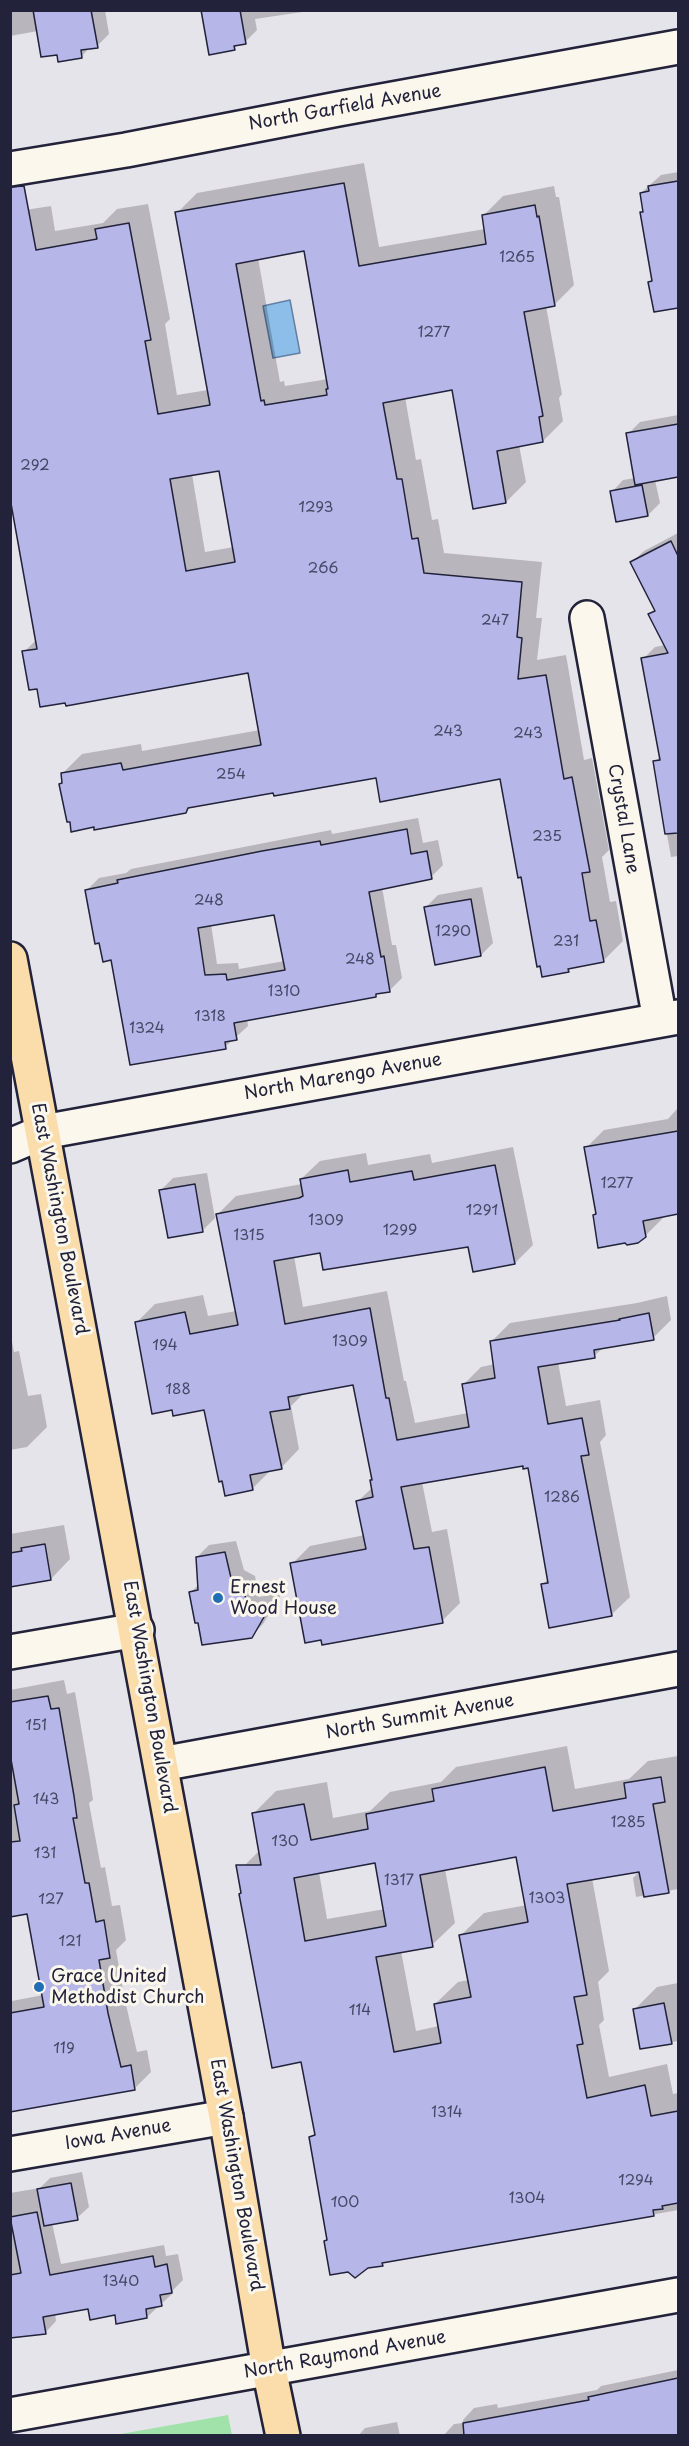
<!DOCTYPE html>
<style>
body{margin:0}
#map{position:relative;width:689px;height:2446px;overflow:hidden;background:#e6e4eb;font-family:"Playpen Sans",sans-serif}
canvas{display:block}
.frame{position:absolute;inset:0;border:12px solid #22223b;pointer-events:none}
</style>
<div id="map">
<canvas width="689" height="2446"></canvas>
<div class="frame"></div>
</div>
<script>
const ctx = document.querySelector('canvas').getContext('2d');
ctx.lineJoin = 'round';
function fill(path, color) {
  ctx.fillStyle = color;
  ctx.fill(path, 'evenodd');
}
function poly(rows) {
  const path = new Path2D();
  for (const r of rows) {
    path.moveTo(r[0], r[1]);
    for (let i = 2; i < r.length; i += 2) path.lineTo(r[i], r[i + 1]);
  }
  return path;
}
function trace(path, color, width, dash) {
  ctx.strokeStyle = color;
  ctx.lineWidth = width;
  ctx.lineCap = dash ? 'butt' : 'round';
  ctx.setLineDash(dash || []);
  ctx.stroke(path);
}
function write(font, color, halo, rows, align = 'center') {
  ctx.font = font + ' "Playpen Sans",sans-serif';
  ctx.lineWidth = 6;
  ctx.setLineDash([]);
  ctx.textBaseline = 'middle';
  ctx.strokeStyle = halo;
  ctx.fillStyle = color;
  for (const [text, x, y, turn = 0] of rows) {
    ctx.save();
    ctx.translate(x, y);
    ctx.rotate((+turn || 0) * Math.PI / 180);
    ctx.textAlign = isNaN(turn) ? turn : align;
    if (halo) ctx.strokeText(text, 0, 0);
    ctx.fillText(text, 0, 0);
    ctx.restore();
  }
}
fill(poly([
 [228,2415,232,2435,115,2435]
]), '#a1e1aa');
const water = poly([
 [290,300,300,353,273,358,263,306,290,300]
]);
fill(water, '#8dbee9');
trace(water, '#6280a3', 1.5);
fill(poly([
 [10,10,105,10,109,34,97,46,90,47,82,56,58,53,38,31,10,36],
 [203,10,316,10,255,19,257,30,245,42,239,43,234,49],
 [364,163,379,247,485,229,483,216,503,196,554,186,556,197,559,197,574,285,554,305,546,306,562,394,559,398,563,421,543,441,519,445,526,482,506,502,453,389,405,397,416,460,421,459,432,520,438,519,444,553,542,562,536,618,542,618,537,660,566,655,584,760,592,758,609,850,602,857,610,902,616,901,623,941,603,961,572,966,568,971,522,876,501,777,377,776,192,806,185,812,64,782,62,774,82,754,141,744,142,751,260,730,249,671,38,687,24,652,37,639,25,210,51,206,55,231,103,223,117,209,148,204,170,319,165,324,177,395,208,390,177,213,197,193],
 [305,249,328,379,285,386,284,381,280,382,258,258],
 [221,469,234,547,205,552,192,474],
 [678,172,678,307,656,311,650,282,653,279,641,213,644,210,641,193,661,175],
 [678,415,678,476,655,480,660,503,648,515,612,492,623,480,635,478,628,434,640,422],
 [678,533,678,856,671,857,654,762,661,756,643,659,655,647,665,645,650,615,656,609,632,562,644,551],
 [418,818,423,843,438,840,443,865,431,877,382,887,392,945,396,945,402,978,390,990,379,992,376,995,247,1019,248,1026,225,1047,112,958,87,890,99,878,126,873,131,869,331,830,332,834],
 [275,914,285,961,239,969,238,963,217,964,211,924],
 [482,887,493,943,481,955,426,907,438,895],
 [677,1109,678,1213,663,1216,663,1218,645,1236,594,1215,597,1212,586,1148,604,1130,668,1119],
 [513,1147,533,1245,515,1263,469,1245,321,1251,294,1256,303,1307,387,1291,404,1381,406,1381,415,1423,468,1413,463,1385,481,1367,495,1364,491,1342,510,1323,637,1303,667,1296,671,1320,653,1338,604,1347,594,1356,558,1362,566,1406,600,1400,606,1435,600,1442,630,1597,611,1615,542,1585,549,1578,529,1466,524,1464,422,1482,432,1532,447,1529,460,1603,442,1621,292,1564,310,1546,365,1535,358,1501,373,1487,374,1479,354,1384,304,1393,291,1406,299,1449,281,1468,270,1471,252,1489,205,1408,137,1322,155,1304,203,1295,208,1316,236,1311,218,1214,236,1196,302,1184,301,1179,320,1161,366,1153,368,1165,430,1154,432,1163],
 [207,1173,215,1218,203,1230,169,1236,161,1190,173,1178],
 [10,1332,14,1352,19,1351,28,1396,41,1394,47,1427,27,1447,10,1450],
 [64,1525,70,1559,51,1579,10,1586,10,1534],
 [236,1541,244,1570,255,1576,259,1597,282,1593,263,1624,251,1636,191,1592,199,1584,197,1557,209,1545],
 [64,1680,67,1694,75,1692,90,1779,93,1800,89,1803,101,1868,105,1867,112,1906,120,1905,126,1940,116,1950,124,1996,137,2052,147,2050,151,2072,135,2088,10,2111,10,1997,12,2001,43,1995,29,1912,10,1916,10,1690],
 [567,1746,575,1789,629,1779,648,1761,678,1756,678,1889,636,1897,633,1878,641,1870,592,1878,609,1971,598,1982,604,2020,599,2025,609,2077,667,2064,673,2094,678,2093,678,2210,514,2240,514,2238,385,2261,382,2264,326,2241,329,2238,311,2137,316,2132,302,2061,244,1866,260,1850,253,1814,276,1791,327,1782,333,1818,370,1811,390,1792,441,1782,456,1767],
 [517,1855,527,1905,484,1913,461,1935,469,1980,458,1982,435,2004,439,2026,416,2031,401,1951,432,1945,455,1923,445,1869],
 [376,1862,385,1909,327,1919,319,1872],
 [678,1983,678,2041,642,2048,635,2009,657,1987],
 [82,2172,89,2207,77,2218,52,2223,61,2264,164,2245,166,2256,178,2254,183,2280,173,2290,173,2293,147,2317,116,2314,89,2307,55,2313,56,2321,45,2333,10,2337,10,2193,40,2188,50,2178],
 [678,2370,678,2436,443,2436,454,2424,463,2423,463,2420,474,2408,497,2404,498,2408,597,2390,601,2386],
 [397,2422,400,2436,358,2436,365,2428]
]), '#0003');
const building = poly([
 [33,10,91,10,98,48,81,50,82,58,58,62,57,55,41,57,33,10],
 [201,10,240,10,246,44,234,46,235,50,209,55,201,10],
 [678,181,678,308,654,312,648,282,652,281,640,212,643,212,640,193,649,191,648,186,678,181],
 [344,183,359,266,486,244,482,215,535,205,537,217,539,216,555,306,524,312,543,416,539,417,543,442,497,451,506,503,473,509,452,390,383,403,397,479,402,479,412,539,418,538,424,573,522,582,517,637,522,638,518,679,546,675,564,779,572,777,590,872,582,873,590,921,596,920,604,962,568,969,569,972,542,977,540,966,537,967,521,877,518,878,500,779,380,802,376,778,274,796,273,793,188,808,186,813,94,830,94,827,71,832,70,822,67,822,59,784,62,783,61,773,121,763,123,770,261,745,248,673,66,706,65,703,40,707,37,689,29,690,22,651,37,649,10,498,10,187,24,186,36,250,97,239,95,229,129,223,151,340,145,341,158,414,210,405,175,212,344,183],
 [304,251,328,389,326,389,327,395,265,405,264,400,261,401,236,264,304,251],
 [219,471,235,562,186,571,170,479,219,471],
 [678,424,678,477,635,485,626,433,678,424],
 [642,485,648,516,616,522,610,491,642,485],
 [671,541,678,556,678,833,665,834,653,761,660,760,641,658,668,653,648,614,655,611,630,562,671,541],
 [407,829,411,854,427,851,432,879,369,892,381,957,384,956,390,992,376,994,376,997,234,1023,237,1040,225,1042,226,1049,130,1065,111,960,103,962,99,943,95,944,85,890,118,883,117,880,262,851,320,841,321,845,407,829],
 [274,915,285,970,227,980,226,974,205,975,198,928,274,915],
 [471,899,481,956,435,965,424,907,471,899],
 [678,1131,678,1214,643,1221,646,1237,638,1243,627,1245,625,1243,598,1248,593,1215,596,1214,584,1147,678,1131],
 [495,1165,515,1264,473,1272,468,1247,323,1270,320,1253,274,1261,285,1324,370,1308,386,1398,389,1398,397,1440,469,1427,462,1384,495,1378,490,1341,620,1320,619,1319,649,1313,654,1340,594,1350,595,1358,538,1367,548,1424,582,1418,589,1455,581,1456,612,1616,549,1628,541,1584,548,1583,528,1468,523,1469,523,1466,401,1487,414,1549,429,1547,443,1623,322,1645,321,1640,305,1643,290,1563,366,1549,356,1501,373,1497,370,1480,372,1480,353,1385,288,1397,290,1409,270,1412,282,1469,250,1475,253,1490,225,1496,222,1481,219,1482,204,1410,173,1416,172,1410,152,1414,135,1322,185,1312,190,1334,238,1325,216,1214,299,1198,303,1196,300,1179,348,1170,350,1182,412,1171,414,1180,495,1165],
 [195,1184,203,1232,168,1238,159,1190,195,1184],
 [45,1544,51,1580,10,1587,10,1553,22,1551,21,1548,45,1544],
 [225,1552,232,1582,244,1588,247,1608,272,1603,252,1638,202,1645,198,1623,195,1623,189,1592,198,1590,196,1557,225,1552],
 [48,1696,51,1709,59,1708,74,1796,77,1818,73,1818,85,1883,89,1883,96,1922,104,1920,110,1958,99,1960,108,2013,121,2067,131,2065,135,2090,10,2112,10,2013,44,2007,27,1914,10,1917,10,1842,20,1841,14,1805,19,1804,10,1754,10,1702,48,1696],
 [545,1767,553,1811,626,1798,624,1783,661,1777,665,1802,653,1804,669,1893,644,1897,639,1872,567,1884,587,1995,574,1997,583,2044,577,2045,587,2098,645,2085,651,2116,678,2111,678,2203,662,2206,663,2209,653,2210,654,2216,382,2263,383,2266,368,2268,355,2278,348,2272,330,2275,324,2241,327,2240,309,2137,315,2135,301,2062,272,2068,239,1894,241,1893,236,1865,261,1865,252,1813,304,1804,311,1840,368,1829,366,1814,434,1801,432,1789,545,1767],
 [516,1857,528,1922,459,1935,471,1997,434,2004,441,2043,394,2052,376,1957,433,1947,420,1875,516,1857],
 [375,1863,386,1926,305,1941,294,1878,375,1863],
 [664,2003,672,2044,640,2049,633,2009,664,2003],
 [71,2183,78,2220,44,2226,37,2189,71,2183],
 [37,2212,50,2275,153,2256,155,2267,167,2264,172,2293,160,2295,162,2306,146,2309,147,2318,116,2324,115,2315,90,2320,88,2309,43,2317,46,2334,10,2338,10,2275,21,2273,10,2217,37,2212],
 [678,2378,678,2436,464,2436,463,2423,589,2400,588,2397,678,2378]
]);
fill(building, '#b6b7e8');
trace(building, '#22223b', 1.5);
const minor = poly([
 [10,169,126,150,338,109,678,47],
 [587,618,660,1020],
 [10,1146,43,1132,678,1017],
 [10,1652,137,1630],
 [161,1764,678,1669],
 [10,2154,226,2117],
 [10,2415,678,2295]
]);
const major = poly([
 [10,959,226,2117,269,2369,283,2436]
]);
trace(minor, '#22223b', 38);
trace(major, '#22223b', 38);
trace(minor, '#fbf7ec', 33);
trace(major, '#fbddab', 33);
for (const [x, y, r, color] of [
 [218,1598,6,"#1f6fb2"],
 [39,1987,6,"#1f6fb2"]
]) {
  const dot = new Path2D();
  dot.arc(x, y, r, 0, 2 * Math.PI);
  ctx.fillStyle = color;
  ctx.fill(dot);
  trace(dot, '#fbf7ec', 2);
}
write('15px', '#474766', null, [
 ["1265",517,258],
 ["1277",434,333],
 ["292",35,466],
 ["1293",316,508],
 ["266",323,569],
 ["247",495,621],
 ["243",448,732],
 ["243",528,734],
 ["254",231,775],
 ["235",547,837],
 ["248",209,901],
 ["1290",453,932],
 ["231",566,942],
 ["248",360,960],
 ["1310",284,992],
 ["1318",210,1017],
 ["1324",147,1029],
 ["1277",617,1184],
 ["1291",482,1211],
 ["1309",326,1221],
 ["1299",400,1231],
 ["1315",249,1236],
 ["1309",350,1342],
 ["194",165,1346],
 ["188",178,1390],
 ["1286",562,1498],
 ["151",36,1726],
 ["143",46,1800],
 ["1285",628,1823],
 ["130",285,1842],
 ["131",45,1854],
 ["1317",399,1881],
 ["1303",547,1899],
 ["127",51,1900],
 ["121",70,1942],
 ["114",360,2011],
 ["119",64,2049],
 ["1314",447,2113],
 ["1294",636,2181],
 ["1304",527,2199],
 ["100",345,2203],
 ["1340",121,2282]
]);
write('18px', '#22223b', '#fbf7ec', [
 ["North Garfield Avenue",345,108,-10],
 ["Crystal Lane",623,819,80],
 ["North Marengo Avenue",343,1077,-10],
 ["East Washington Boulevard",59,1219,79],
 ["East Washington Boulevard",149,1697,80],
 ["North Summit Avenue",420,1717,-10],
 ["Iowa Avenue",118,2135,-10],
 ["East Washington Boulevard",236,2175,80],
 ["North Raymond Avenue",345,2355,-10]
]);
write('18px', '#22223b', '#fbf7ec', [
 ["Ernest",230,1588],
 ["Wood House",230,1609],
 ["Grace United",51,1977],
 ["Methodist Church",51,1998]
], 'left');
</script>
